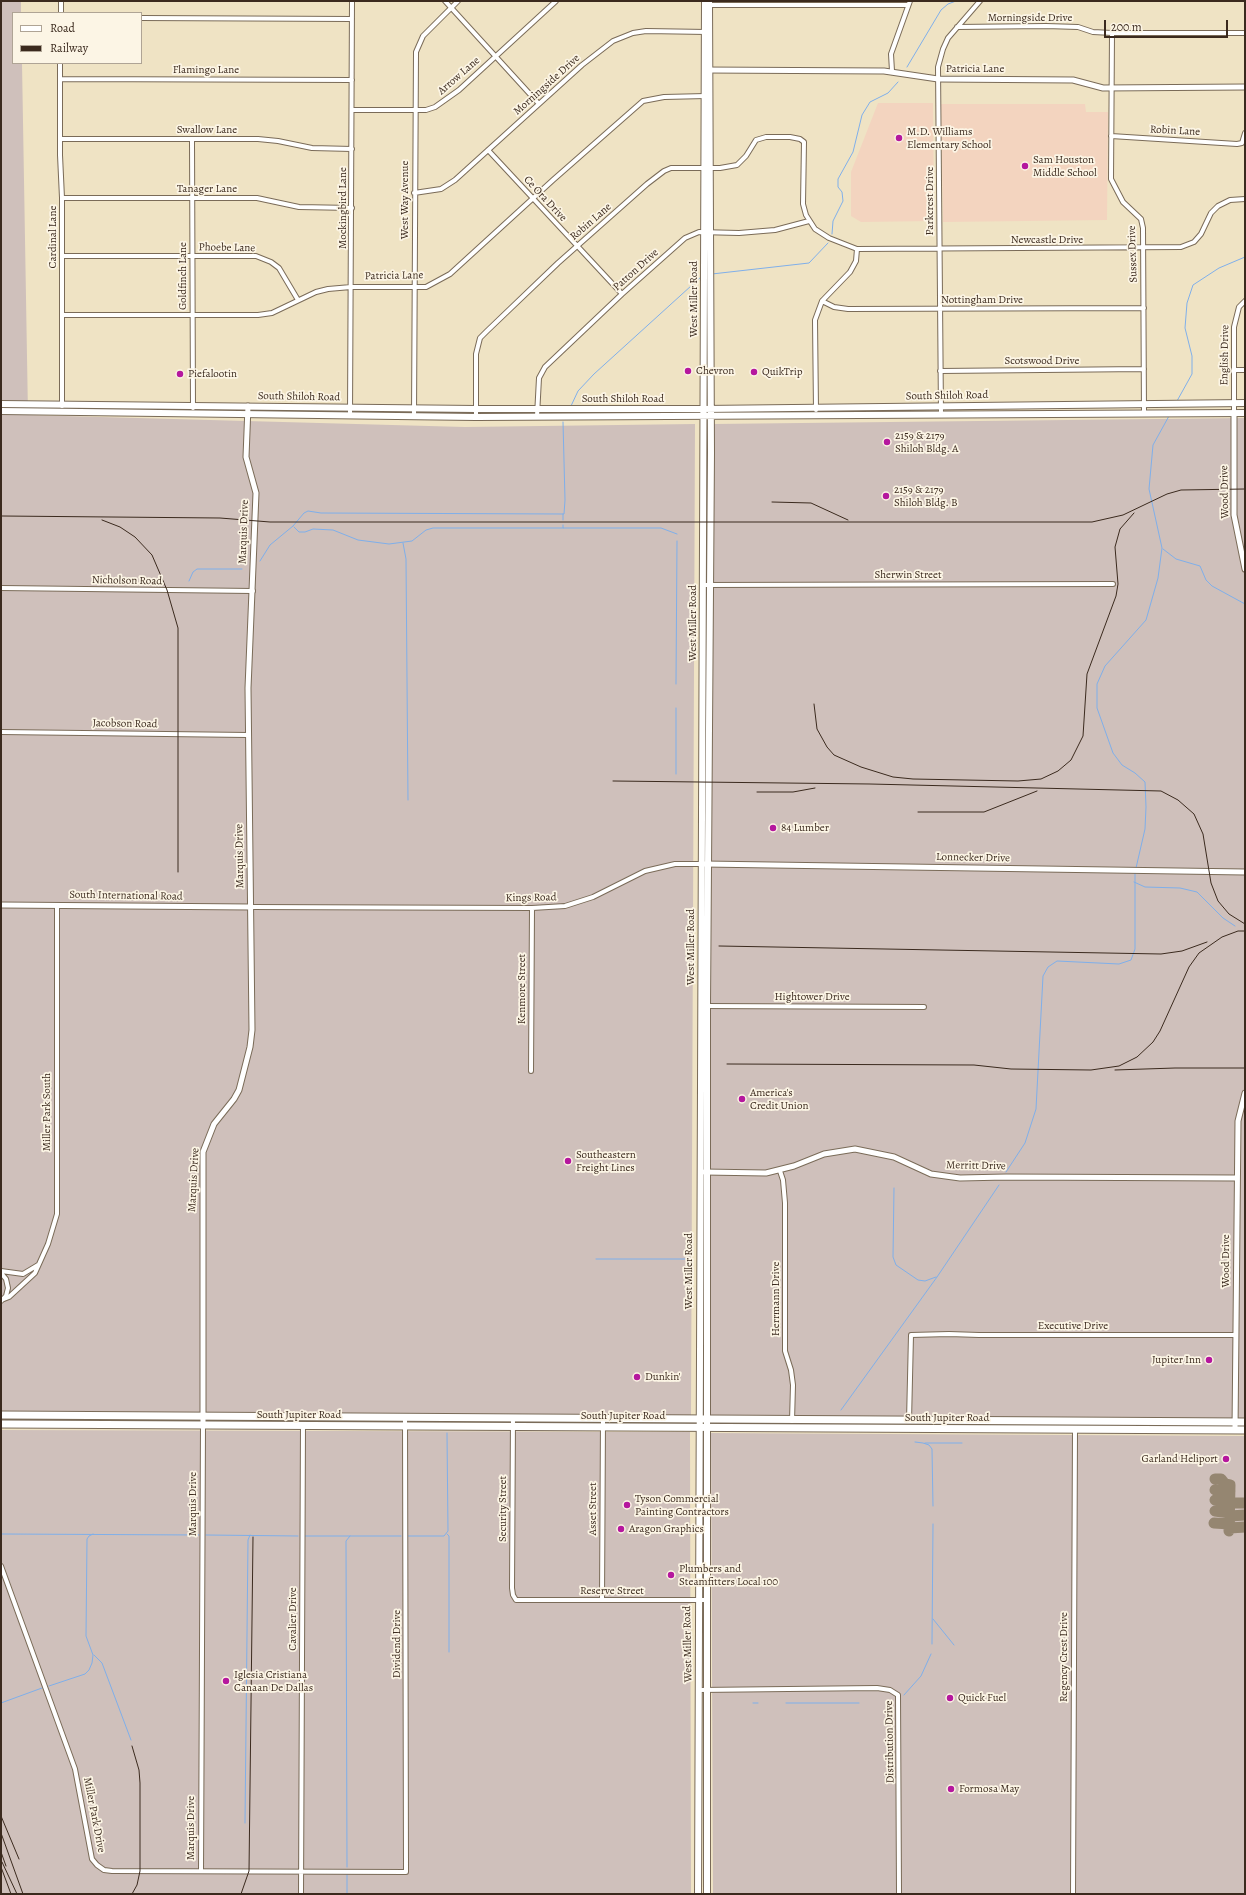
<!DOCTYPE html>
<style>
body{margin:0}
#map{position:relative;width:1246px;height:1895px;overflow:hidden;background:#efe3c4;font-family:Alegreya,serif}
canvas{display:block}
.frame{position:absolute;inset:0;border:2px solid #3b2a1e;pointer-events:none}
.legend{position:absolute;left:12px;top:12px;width:130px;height:52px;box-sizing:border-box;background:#fcf5e5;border:1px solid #afa495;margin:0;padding:5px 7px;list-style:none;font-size:12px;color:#3b2a1e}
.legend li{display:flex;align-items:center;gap:8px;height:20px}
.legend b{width:20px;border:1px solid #afa495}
.scale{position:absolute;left:1104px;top:20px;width:124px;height:18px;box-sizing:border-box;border:2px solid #3b2a1e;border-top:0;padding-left:5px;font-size:12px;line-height:14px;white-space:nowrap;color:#3b2a1e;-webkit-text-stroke:3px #fcf5e5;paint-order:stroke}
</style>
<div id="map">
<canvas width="1246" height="1895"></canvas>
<div class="frame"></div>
<ul class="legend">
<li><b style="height:5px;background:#fff"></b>Road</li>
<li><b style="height:5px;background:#3b2a1e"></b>Railway</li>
</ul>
<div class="scale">200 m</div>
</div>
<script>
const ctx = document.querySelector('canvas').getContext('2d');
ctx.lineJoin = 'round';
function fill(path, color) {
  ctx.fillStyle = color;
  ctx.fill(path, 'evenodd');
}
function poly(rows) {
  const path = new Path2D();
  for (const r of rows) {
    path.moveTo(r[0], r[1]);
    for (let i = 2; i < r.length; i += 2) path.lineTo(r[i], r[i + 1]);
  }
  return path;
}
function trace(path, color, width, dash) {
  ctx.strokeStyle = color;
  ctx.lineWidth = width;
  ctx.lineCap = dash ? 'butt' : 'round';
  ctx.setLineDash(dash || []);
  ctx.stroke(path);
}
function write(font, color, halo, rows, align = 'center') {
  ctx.font = font + ' Alegreya,serif';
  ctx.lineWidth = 3.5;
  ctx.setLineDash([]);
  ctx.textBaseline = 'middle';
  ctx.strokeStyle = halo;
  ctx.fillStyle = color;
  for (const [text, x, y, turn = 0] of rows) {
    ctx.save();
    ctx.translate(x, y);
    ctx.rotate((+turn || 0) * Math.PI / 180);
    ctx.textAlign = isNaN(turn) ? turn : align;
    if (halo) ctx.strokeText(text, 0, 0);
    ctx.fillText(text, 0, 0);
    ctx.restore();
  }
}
fill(poly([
 [878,103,933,103,934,221,861,222,851,216,851,172],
 [941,104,1085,104,1086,112,1108,112,1107,220,943,222]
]), '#f3d4bf');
fill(poly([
 [1,1,21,1,21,13,13,13,13,63,22,63,28,415,465,427,695,424,691,1416,1,1411],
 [1245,418,1245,1419,709,1416,713,424],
 [1,1430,690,1432,691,1894,1,1894],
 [711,1433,1245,1436,1245,1894,713,1894]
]), '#cfc0bb');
trace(poly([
 [907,67,941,10,948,4,956,1],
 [832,234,833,221,843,201,842,192,838,187,838,179,853,152,862,115,870,102,888,93,898,82],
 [712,274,809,263,828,243],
 [1177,401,1192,374,1192,356,1185,328,1187,303,1193,285,1219,268,1245,257],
 [571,406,578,391,594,374,702,276],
 [563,514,563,520],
 [563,525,563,528,661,528,677,534],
 [294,527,299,532,305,532,313,529,333,530,358,540,389,544,412,541,426,530,433,528,563,528],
 [403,543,406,559,408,800],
 [1163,549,1176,559,1200,566,1206,580,1212,586,1245,604],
 [260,561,270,545,293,526,304,513,308,511,321,513,564,514,565,500,563,422],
 [189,581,193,572,197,569,242,569],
 [676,684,677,541],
 [676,774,676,708],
 [1136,868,1145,829,1146,807,1145,782,1135,773,1122,765,1113,753,1097,708,1097,684,1105,666,1146,620,1158,578,1162,548,1149,489,1153,445,1169,416],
 [1134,882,1145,887,1180,888,1197,892,1223,918,1235,926],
 [1006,1172,1025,1143,1036,1109,1043,976,1048,967,1057,961,1119,964,1131,960,1135,949,1135,873],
 [894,1188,893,1257,896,1265,918,1280,925,1281,936,1277],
 [596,1259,692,1259],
 [841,1410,937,1277,999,1185],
 [915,1442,923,1443,929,1445,932,1449,933,1506],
 [925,1443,962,1443],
 [1,1534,199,1535],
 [447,1534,449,1536,449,1652],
 [206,1535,298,1536],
 [305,1536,401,1536],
 [408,1536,444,1536,448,1531,447,1433],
 [933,1619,954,1645],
 [932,1644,933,1524],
 [94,1655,102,1663,131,1740],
 [49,1686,85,1674,89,1670,92,1663,93,1655,86,1636,87,1539,89,1536,93,1534],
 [904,1695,921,1676,931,1654],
 [1,1703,42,1688],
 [753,1703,758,1703],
 [786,1703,859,1703],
 [245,1823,248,1540,250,1535],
 [347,1867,346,1541,350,1536],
 [347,1874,347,1894]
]), '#7fafea', 1);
trace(poly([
 [1215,1479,1221,1479,1225,1484,1230,1485,1229,1531],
 [1215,1490,1230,1491],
 [1215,1500,1230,1502],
 [1230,1504,1232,1503,1245,1503],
 [1215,1511,1230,1513],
 [1230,1516,1245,1515],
 [1214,1523,1230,1524],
 [1230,1528,1245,1527]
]), '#958671', 11);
const minor = poly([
 [445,1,539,104],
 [707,5,908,5],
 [61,13,61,1],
 [141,18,352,19],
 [957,27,1046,26,1078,27,1093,32,1112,33,1245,33],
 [1112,33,1111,179,1123,202,1141,219,1143,228,1144,413],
 [60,63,60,155,62,198,62,406],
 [892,71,891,54,910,1],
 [60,79,352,80],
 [352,110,426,110,435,107,459,90,556,1],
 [1111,136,1237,144,1242,143,1245,133],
 [60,139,258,139,278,141,312,148,352,149],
 [192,139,193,408],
 [488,150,622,294],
 [414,193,441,189,455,180,582,65,613,41,633,33,646,31,707,32],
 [62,198,257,198,299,207,352,208],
 [62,256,256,256,271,262,279,268,298,300],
 [822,301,834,307,848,309,1144,308],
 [62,315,258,315,272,313,316,292,328,289,351,287,426,287,450,274,553,180,643,101,664,97,706,96],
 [1234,370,1245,370],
 [940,371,1144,369],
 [816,410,815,320,822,301,850,272,856,261,857,249],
 [1234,413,1234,327,1239,307,1245,301],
 [941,414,938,67,943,49,948,38,980,1],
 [350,415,352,1],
 [414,416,416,52,423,36,458,1],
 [537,416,539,378,545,367,622,294,685,238,699,232,739,233,775,230,809,221],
 [476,417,476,354,480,338,487,331,558,263,647,184,664,171,671,168,720,168,737,165,746,156,756,140,766,137,790,137,800,139,804,142,803,204,806,215,815,229,829,238,857,249,1181,247,1194,242,1201,234,1211,213,1218,206,1230,200,1245,199],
 [703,585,1113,584],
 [1,588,253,591],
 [1,732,248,735],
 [251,907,532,908,565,906,593,897,645,871,675,864,702,864],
 [705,1006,924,1007],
 [531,1071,532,908],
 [780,1171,783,1180,785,1203,785,1351,791,1370,793,1385,792,1421],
 [1,1271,23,1274,38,1265],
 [1,1273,6,1279,8,1288,6,1296,1,1301],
 [4,1299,9,1297,35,1273,48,1244,57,1214,57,905],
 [513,1417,512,1588,513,1595,516,1600,707,1600],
 [909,1421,911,1335,949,1334,979,1335,1235,1335],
 [1,1566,75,1769,92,1859,97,1865,104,1870,112,1871,406,1872,405,1417],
 [602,1600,603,1418],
 [699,1690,877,1688,890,1690,898,1695,899,1894],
 [201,1871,203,1425],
 [301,1894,303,1424],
 [1073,1894,1075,1429]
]);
const tertiary = poly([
 [705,70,884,71,938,79,1073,80,1103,88,1245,87],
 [1234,413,1234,515,1245,569],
 [704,864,1245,872],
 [1,905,251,907],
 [704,1172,766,1173,794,1166,824,1154,855,1149,894,1157,931,1174,960,1178,1006,1177,1236,1178],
 [203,1425,203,1152,214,1124,234,1099,239,1090,250,1047,252,1030,248,688,256,493,246,457,248,406],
 [1235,1430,1238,1121,1245,1093]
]);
const secondary = poly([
 [1,404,476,409,703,409,1245,403],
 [1,411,476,417,1245,413],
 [698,1894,705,1],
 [707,1894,707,1005,711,452,709,1]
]);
const primary = poly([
 [1,1415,1245,1422],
 [1,1424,1245,1430]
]);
trace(minor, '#7a6b58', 6);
trace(tertiary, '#7a6b58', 7);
trace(secondary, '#7a6b58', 8);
trace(primary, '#7a6b58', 9);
trace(minor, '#fff', 4);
trace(tertiary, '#fff', 5);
trace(secondary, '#fff', 6);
trace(primary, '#fff', 7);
trace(poly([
 [1,1867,11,1894]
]), '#3b2a1e', 1);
trace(poly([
 [772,502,811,503,848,520],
 [1,516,220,518,270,522,1092,522,1123,515,1167,494,1181,490,1245,489],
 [102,520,120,527,135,537,152,555,167,590,178,628,178,872],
 [814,704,817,729,827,747,834,755,861,767,893,777,913,779,1018,781,1041,779,1058,771,1071,760,1083,736,1087,674,1116,596,1118,584,1115,547,1120,529,1134,513],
 [613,781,870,784,1161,791,1178,800,1194,814,1203,834,1211,883,1218,901,1229,914,1245,924],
 [757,792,793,792,815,788],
 [918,812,984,812,1037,791],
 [719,946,1161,954,1182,951,1207,942],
 [727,1064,974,1065,1011,1069,1091,1070,1119,1066,1137,1057,1153,1042,1160,1031,1189,967,1199,953,1222,937,1238,931,1245,931],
 [1115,1070,1175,1068,1245,1068],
 [1,1816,19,1859],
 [1,1833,23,1894],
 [1,1852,6,1866],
 [2,1862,17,1894],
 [132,1894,137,1885,140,1871,140,1783,139,1770,132,1746],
 [241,1894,249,1871,253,1537]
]), '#3b2a1e', 1);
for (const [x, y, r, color] of [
 [899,138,4,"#b5179e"],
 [1025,166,4,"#b5179e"],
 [688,371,4,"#b5179e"],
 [754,372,4,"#b5179e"],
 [180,374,4,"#b5179e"],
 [887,442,4,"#b5179e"],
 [886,496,4,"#b5179e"],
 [773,828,4,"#b5179e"],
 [742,1099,4,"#b5179e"],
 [568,1161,4,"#b5179e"],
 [1209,1360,4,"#b5179e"],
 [637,1377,4,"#b5179e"],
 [1226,1459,4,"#b5179e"],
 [627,1505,4,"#b5179e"],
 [621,1529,4,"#b5179e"],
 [671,1575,4,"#b5179e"],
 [226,1681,4,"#b5179e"],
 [950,1698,4,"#b5179e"],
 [951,1789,4,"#b5179e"]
]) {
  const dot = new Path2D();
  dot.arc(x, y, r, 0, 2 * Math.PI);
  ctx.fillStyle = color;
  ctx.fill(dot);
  trace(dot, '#fcf5e5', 1.5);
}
write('11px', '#3b2a1e', '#fcf5e5', [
 ["Morningside Drive",1030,18],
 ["Patricia Lane",975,69],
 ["Flamingo Lane",206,70],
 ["Arrow Lane",459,76,-41],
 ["Morningside Drive",547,85,-42],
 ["Swallow Lane",207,130],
 ["Robin Lane",1175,131,3],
 ["Tanager Lane",207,189],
 ["Ce Ora Drive",545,199,47],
 ["West Way Avenue",405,200,-90],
 ["Parkcrest Drive",930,201,-90],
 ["Mockingbird Lane",343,208,-90],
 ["Robin Lane",591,222,-41],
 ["Cardinal Lane",53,237,-90],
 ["Newcastle Drive",1047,240],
 ["Phoebe Lane",227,248,1],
 ["Sussex Drive",1133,254,-92],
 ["Patton Drive",636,270,-42],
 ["Goldfinch Lane",183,276,-90],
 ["Patricia Lane",394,276,-1],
 ["West Miller Road",694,299,-90],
 ["Nottingham Drive",982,300],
 ["English Drive",1225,355,-89],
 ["Scotswood Drive",1042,361],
 ["South Shiloh Road",947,396,-1],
 ["South Shiloh Road",299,397,1],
 ["South Shiloh Road",623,399],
 ["Wood Drive",1225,492,-91],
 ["Marquis Drive",244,532,-88],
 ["Sherwin Street",908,575],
 ["Nicholson Road",127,581,1],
 ["West Miller Road",693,623,-90],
 ["Jacobson Road",125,724,1],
 ["Marquis Drive",240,856,-91],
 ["Lonnecker Drive",973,858,1],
 ["South International Road",126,896,1],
 ["Kings Road",531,898,-1],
 ["West Miller Road",691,947,-90],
 ["Kenmore Street",522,989,-90],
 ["Hightower Drive",812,997],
 ["Miller Park South",47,1112,-90],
 ["Merritt Drive",976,1166,1],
 ["Marquis Drive",194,1180,-87],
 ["Wood Drive",1226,1261,-90],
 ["West Miller Road",689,1271,-90],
 ["Herrmann Drive",776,1299,-90],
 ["Executive Drive",1073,1326],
 ["South Jupiter Road",299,1415],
 ["South Jupiter Road",623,1416],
 ["South Jupiter Road",947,1418],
 ["Marquis Drive",193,1504,-90],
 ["Security Street",503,1509,-90],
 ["Asset Street",593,1509,-90],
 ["Reserve Street",612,1591],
 ["Cavalier Drive",293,1619,-90],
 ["Dividend Drive",397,1644,-90],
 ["West Miller Road",688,1644,-91],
 ["Regency Crest Drive",1064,1657,-90],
 ["Distribution Drive",890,1742,-91],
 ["Miller Park Drive",94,1815,79],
 ["Marquis Drive",191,1828,-90]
]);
write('11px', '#3b2a1e', '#fcf5e5', [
 ["M.D. Williams",907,132],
 ["Elementary School",907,145],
 ["Sam Houston",1033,160],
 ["Middle School",1033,173],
 ["Chevron",696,371],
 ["QuikTrip",762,372],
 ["Piefalootin",188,374],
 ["2159 & 2179",895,436],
 ["Shiloh Bldg. A",895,449],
 ["2159 & 2179",894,490],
 ["Shiloh Bldg. B",894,503],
 ["84 Lumber",781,828],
 ["America's",750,1093],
 ["Credit Union",750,1106],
 ["Southeastern",576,1155],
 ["Freight Lines",576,1168],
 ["Jupiter Inn",1201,1360,"right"],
 ["Dunkin'",645,1377],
 ["Garland Heliport",1218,1459,"right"],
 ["Tyson Commercial",635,1499],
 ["Painting Contractors",635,1512],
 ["Aragon Graphics",629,1529],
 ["Plumbers and",679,1569],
 ["Steamfitters Local 100",679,1582],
 ["Iglesia Cristiana",234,1675],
 ["Canaan De Dallas",234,1688],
 ["Quick Fuel",958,1698],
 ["Formosa May",959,1789]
], 'left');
</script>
